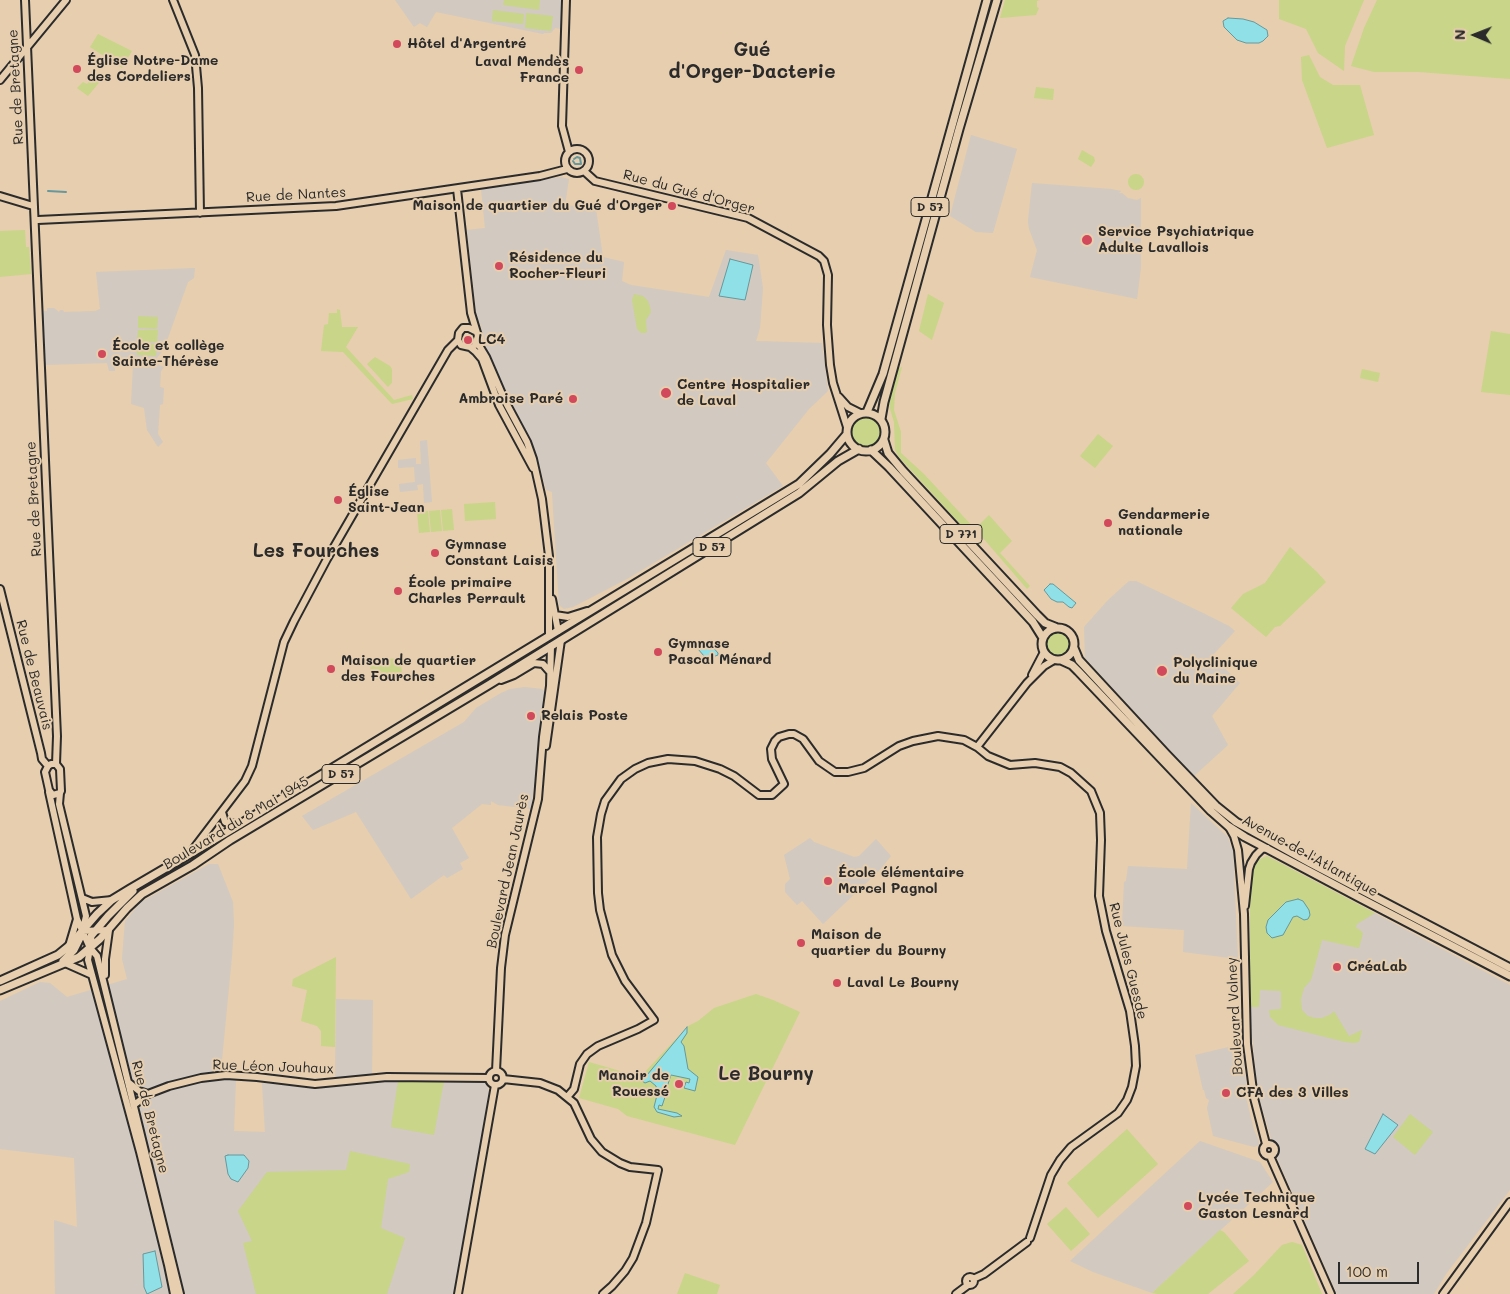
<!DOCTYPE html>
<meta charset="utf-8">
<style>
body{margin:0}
#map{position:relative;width:1510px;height:1294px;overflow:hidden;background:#e6ceae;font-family:Mali,sans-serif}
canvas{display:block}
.north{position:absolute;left:1450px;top:10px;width:50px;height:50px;-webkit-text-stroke:4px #e6ceae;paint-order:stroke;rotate:271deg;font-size:14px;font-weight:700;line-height:20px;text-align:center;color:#2b2b2b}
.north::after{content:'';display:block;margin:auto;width:18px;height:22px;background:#2b2b2b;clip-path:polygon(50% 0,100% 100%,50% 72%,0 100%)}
.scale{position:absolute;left:1338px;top:1262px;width:81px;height:22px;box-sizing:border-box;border:2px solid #2b2b2b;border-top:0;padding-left:6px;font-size:15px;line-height:18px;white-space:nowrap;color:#2b2b2b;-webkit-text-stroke:4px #e6ceae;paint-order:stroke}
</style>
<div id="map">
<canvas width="1510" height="1294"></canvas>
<div class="north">N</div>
<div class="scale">100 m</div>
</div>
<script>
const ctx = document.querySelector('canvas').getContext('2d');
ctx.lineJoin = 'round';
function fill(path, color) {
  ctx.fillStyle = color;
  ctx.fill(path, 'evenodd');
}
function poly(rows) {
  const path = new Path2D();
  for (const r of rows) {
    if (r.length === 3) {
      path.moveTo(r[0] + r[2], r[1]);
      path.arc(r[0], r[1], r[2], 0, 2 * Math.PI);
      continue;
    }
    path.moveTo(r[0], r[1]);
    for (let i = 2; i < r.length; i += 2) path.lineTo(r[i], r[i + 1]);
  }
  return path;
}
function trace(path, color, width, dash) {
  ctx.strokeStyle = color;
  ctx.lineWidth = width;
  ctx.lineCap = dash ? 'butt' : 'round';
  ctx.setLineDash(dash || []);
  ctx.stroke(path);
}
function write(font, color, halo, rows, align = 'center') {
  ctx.font = font + ' Mali,sans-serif';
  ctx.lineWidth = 4;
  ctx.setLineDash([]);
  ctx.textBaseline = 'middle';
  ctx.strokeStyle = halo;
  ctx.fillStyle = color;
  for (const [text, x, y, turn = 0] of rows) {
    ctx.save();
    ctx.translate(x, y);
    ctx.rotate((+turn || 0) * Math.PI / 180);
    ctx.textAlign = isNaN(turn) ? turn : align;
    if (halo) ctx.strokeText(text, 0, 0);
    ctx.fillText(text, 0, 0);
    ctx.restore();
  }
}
fill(poly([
 [395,0,562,0,561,29,555,28,551,33,544,33,543,34,436,12,427,27,420,23,414,27],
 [971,135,1017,149,993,233,976,232,950,216],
 [561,177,569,179,565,205,596,209,603,257,624,262,622,281,631,285,709,297,726,250,758,255,763,288,760,328,756,341,822,343,828,391,809,409,766,463,783,486,627,579,573,607,564,609,559,605,552,492,546,490,538,460,487,351,480,323,477,321,467,230,485,228,481,189],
 [1032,183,1111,189,1121,191,1119,193,1122,193,1128,198,1137,200,1141,198,1141,267,1137,299,1030,277,1037,250,1029,229,1028,221],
 [195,268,194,278,188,282,164,349,157,358,159,365,164,367,161,371,160,387,164,388,163,404,160,405,158,434,163,442,158,447,147,430,144,408,131,404,133,366,115,363,115,371,109,371,107,363,45,365,43,311,47,311,47,308,54,308,59,312,60,310,63,310,64,312,95,311,100,309,96,272],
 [427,440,432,502,424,503,423,484,417,485,418,490,400,492,399,484,415,482,414,467,398,468,398,460,416,458,416,464,421,464,420,441],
 [1129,581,1136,581,1205,614,1229,626,1235,631,1213,655,1214,658,1240,683,1212,716,1228,745,1194,776,1085,658,1084,627,1108,600],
 [525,687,542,689,546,693,531,809,498,805,491,801,491,805,482,804,452,828,469,858,460,863,463,869,447,878,444,875,411,899,356,812,313,830,302,816,464,722,476,708,501,693,510,689],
 [1191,803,1228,837,1231,847,1233,850,1238,959,1183,952,1184,930,1122,926,1124,882,1126,881,1128,866,1187,869],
 [810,838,814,842,854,857,859,856,876,839,891,856,880,870,823,924,802,901,797,905,785,892,785,884,790,879,784,855],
 [1267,856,1510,985,1510,1190,1446,1274,1434,1294,1337,1294,1277,1158,1258,1094,1251,1025,1250,907,1252,878,1253,868,1260,859],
 [209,864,218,864,233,902,234,924,232,956,221,1070,222,1080,236,1079,234,1131,265,1132,262,1083,314,1088,335,1087,336,999,373,1000,372,1074,483,1074,489,1092,455,1294,55,1294,54,1220,77,1227,74,1158,0,1149,0,1001,40,982,50,983,67,997,127,979,122,959,125,921,141,902],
 [1241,1044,1247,1090,1246,1097,1254,1130,1259,1141,1259,1145,1254,1147,1213,1136,1207,1108,1209,1100,1206,1098,1204,1090,1203,1090,1195,1055],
 [1200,1141,1260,1162,1273,1182,1152,1293,1093,1272,1070,1261]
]), '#d2c9c0');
fill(poly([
 [504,0,540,0,539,10,503,5],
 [1005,0,1040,0,1037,1,1037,7,1039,8,1036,15,1000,18],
 [1279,0,1364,0,1345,46,1344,71,1318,53,1306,29,1279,19],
 [1377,0,1510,0,1510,79,1419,72,1374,72,1351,66,1364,28],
 [493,10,524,14,523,24,492,21],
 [526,13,553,16,551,31,525,28],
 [98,34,132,51,122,68,90,47],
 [1309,55,1320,77,1333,85,1360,85,1374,135,1327,148,1302,80,1301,57],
 [95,74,102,79,88,96,77,88,83,82,87,84],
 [1036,87,1054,89,1053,100,1034,98],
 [1082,150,1094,157,1095,161,1091,167,1078,159],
 [1136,182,8],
 [25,230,26,247,29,247,31,274,0,277,0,231],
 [634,294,643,296,648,301,650,307,651,312,646,320,647,332,645,333,641,333,637,329,632,300],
 [928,294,944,303,932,340,919,331],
 [337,309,340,310,342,327,358,327,346,347,394,400,412,395,413,399,392,404,343,352,321,351,324,325,328,324,329,313,337,313],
 [138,316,158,317,157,329,138,328],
 [138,330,158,330,157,342,137,341],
 [1491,331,1510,334,1510,395,1481,392],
 [137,343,157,344,156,356,137,355],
 [375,357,390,366,392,369,392,383,388,387,367,364],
 [902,367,895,393,894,410,901,432,901,453,924,474,975,529,989,515,1012,541,1000,553,1030,586,1027,589,976,530,973,532,982,543,979,545,899,457,895,450,894,422,890,409,889,400,899,368],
 [1362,369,1380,373,1378,382,1360,378],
 [866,432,14],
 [1098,434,1113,446,1095,468,1080,456],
 [495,502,496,519,465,521,464,504],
 [452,509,454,530,443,531,441,510],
 [440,510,442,531,431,532,429,511],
 [428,511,430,532,419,533,417,512],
 [1290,547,1317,572,1326,582,1280,626,1275,627,1266,637,1231,608,1243,594,1265,583],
 [1058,644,11],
 [401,658,402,678,371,680,370,660],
 [1267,856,1375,913,1357,924,1356,928,1359,929,1363,933,1359,948,1322,940,1311,980,1304,988,1301,999,1302,1010,1308,1016,1315,1018,1322,1018,1331,1014,1334,1011,1349,1036,1362,1030,1359,1042,1354,1043,1345,1042,1278,1025,1270,1017,1269,1010,1281,1009,1281,991,1260,990,1259,1007,1250,1007,1250,907,1252,878,1253,868,1260,859],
 [336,957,335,1047,321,1046,321,1031,317,1026,301,1021,307,990,292,986,293,979],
 [756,994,773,1000,800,1012,735,1145,627,1116,618,1109,579,1098,589,1062,627,1073,642,1075,688,1026,698,1021,714,1008],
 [398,1081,444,1081,434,1135,391,1127],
 [1410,1114,1433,1132,1415,1155,1393,1137],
 [1127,1129,1158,1164,1098,1218,1067,1183],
 [350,1151,410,1164,409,1172,388,1179,381,1228,405,1238,387,1294,256,1294,243,1243,252,1241,238,1211,267,1172,346,1170],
 [1066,1207,1090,1234,1071,1251,1047,1224],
 [1220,1230,1224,1232,1249,1261,1208,1294,1158,1294,1152,1293],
 [1292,1242,1302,1245,1322,1294,1233,1294,1254,1275,1282,1245],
 [685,1273,720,1285,717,1294,677,1294]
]), '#c9d588');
const water = poly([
 [1228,18,1243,19,1254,22,1267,30,1268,36,1263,41,1259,43,1246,43,1237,40,1224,27,1223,21,1228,18],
 [730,259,753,265,745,300,719,296,730,259],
 [1050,584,1053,584,1076,603,1072,608,1069,607,1063,602,1057,602,1051,599,1044,590,1050,584],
 [698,642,711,645,718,653,718,655,710,658,704,656,698,649,698,642],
 [1298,899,1303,901,1309,910,1310,915,1308,919,1304,920,1297,916,1293,917,1283,935,1272,938,1267,933,1266,927,1268,920,1286,902,1298,899],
 [687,1027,687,1033,681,1042,684,1046,688,1069,698,1077,695,1091,684,1088,686,1082,689,1083,690,1079,671,1075,665,1093,657,1091,656,1086,650,1081,645,1083,642,1081,687,1027],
 [657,1095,665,1097,662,1106,659,1105,658,1109,677,1113,682,1116,674,1117,657,1112,654,1107,657,1095],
 [1383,1114,1398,1125,1375,1154,1365,1149,1383,1114],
 [228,1155,244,1155,249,1161,248,1168,238,1182,231,1179,228,1174,225,1156,228,1155],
 [155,1251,162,1287,147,1294,144,1287,143,1254,155,1251]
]);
fill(water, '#8fe1e7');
trace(water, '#67989c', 1);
trace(poly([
 [573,161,575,164,581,164,580,158,577,157,574,159],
 [48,191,66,192]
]), '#67989c', 2);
const secondary = poly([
 [25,0,57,736,56,764,60,769,61,791,60,793,53,795,49,790,45,772,48,766,51,764,56,764],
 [173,0,195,55,198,88,200,213],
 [566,0,562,126,569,152],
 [0,80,66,0],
 [577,161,12],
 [584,171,595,181,748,218,819,256,824,261,828,275,827,325,830,365,833,383,847,427],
 [457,189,471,313,478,336,475,345],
 [0,196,33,206],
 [38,220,336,206,540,176,567,169],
 [475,331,469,328,463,328,459,333,458,340,461,345,470,347,476,352,482,359,499,405,533,468],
 [477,342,486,357,505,401,527,442,533,459,542,499,549,556,549,636],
 [839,397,848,407,860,413],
 [0,589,41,753,42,759,48,766],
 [552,599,558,631],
 [555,615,568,617,587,611],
 [1032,675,1044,652],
 [501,680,514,675,534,663,543,664,550,672],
 [546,746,561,640],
 [977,747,1027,683,1044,666,1054,660],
 [49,792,77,919,90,948,97,956,180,1294],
 [60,793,59,804,86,916,83,929],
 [222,812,225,822,239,825],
 [1229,827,1234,836,1238,850,1244,914,1247,1044,1254,1098,1266,1144],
 [191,852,245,781,252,766,284,642,294,621,327,559,448,350,458,340],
 [82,898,92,902,112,900],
 [1245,906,1249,869,1251,863,1256,855,1262,849,1267,848],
 [82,931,109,930,105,959,105,975],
 [69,946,77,919],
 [90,948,88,960,140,1152,168,1265,174,1294],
 [65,963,92,975],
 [496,1071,501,968,505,935,538,799,543,737,550,686,551,646],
 [496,1078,7],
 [503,1079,540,1083,558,1090,574,1103,591,1139,602,1152,620,1163,630,1167,658,1170,646,1223,633,1258,625,1271,612,1286,603,1294],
 [128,1082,139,1091,148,1094],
 [568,1096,574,1089,580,1064,587,1054,598,1046,638,1029,654,1020,625,981,612,955,600,910,598,893,597,837,601,814,605,801,621,779,635,769,648,763,668,759,695,761,720,769,734,776,759,795,772,795,784,784,772,759,771,749,775,741,779,737,789,734,794,734,803,739,819,761,835,772,848,772,864,768,899,746,913,741,938,736,964,740,977,747,988,756,1010,765,1035,763,1060,767,1071,773,1091,791,1100,813,1101,840,1099,896,1106,931,1130,1011,1135,1046,1136,1066,1132,1087,1127,1100,1118,1113,1071,1147,1060,1160,1051,1175,1030,1238],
 [134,1105,148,1094,169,1086,201,1078,226,1075,257,1077,315,1084,387,1077,489,1078],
 [1269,1150,6],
 [1270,1156,1331,1294],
 [970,1281,4],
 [973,1279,984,1274,1027,1242],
 [458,1294,495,1085],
 [956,1294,968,1285],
 [1443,1294,1510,1202]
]);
const primary = poly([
 [867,412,883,374,987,0],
 [866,432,19],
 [881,419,884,402,959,129,997,0],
 [884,440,888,453,903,471,1037,615,1045,623,1055,627],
 [871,450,889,467,1033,622,1043,638],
 [1058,644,16],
 [1074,648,1079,660,1166,754,1216,806,1236,822,1310,863,1510,968],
 [1061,660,1072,665,1078,671,1211,811,1228,826,1245,837,1360,898,1510,976],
 [90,948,91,936,108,916,133,891],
 [63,961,74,950,81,936],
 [0,981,58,955,69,946,97,914,112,900,130,889,229,831,799,484,830,454,847,434],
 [0,990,79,957,100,939,127,908,142,894,193,865,230,840,490,684,799,493,838,461,859,449]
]);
trace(secondary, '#2b2b2b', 10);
trace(primary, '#2b2b2b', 11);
trace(secondary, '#e6ceae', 6);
trace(primary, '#e6ceae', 7);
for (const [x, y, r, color] of [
 [397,44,5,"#d1495b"],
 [77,69,5,"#d1495b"],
 [579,70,5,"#d1495b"],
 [672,206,5,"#d1495b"],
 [1087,240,6,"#d1495b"],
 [499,266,5,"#d1495b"],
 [468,340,5,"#d1495b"],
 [102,354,5,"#d1495b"],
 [666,393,6,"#d1495b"],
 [573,399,5,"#d1495b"],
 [338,500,5,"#d1495b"],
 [1108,523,5,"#d1495b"],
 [435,553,5,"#d1495b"],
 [398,591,5,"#d1495b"],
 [658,652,5,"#d1495b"],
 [331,669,5,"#d1495b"],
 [1162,671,6,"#d1495b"],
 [531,716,5,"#d1495b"],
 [828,881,5,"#d1495b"],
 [801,943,5,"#d1495b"],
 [1337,967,5,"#d1495b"],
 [837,983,5,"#d1495b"],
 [679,1084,5,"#d1495b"],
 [1226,1093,5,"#d1495b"],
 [1188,1206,5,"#d1495b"]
]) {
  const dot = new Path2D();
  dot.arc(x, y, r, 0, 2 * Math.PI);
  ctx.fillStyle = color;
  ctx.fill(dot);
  trace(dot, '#e6ceae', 2);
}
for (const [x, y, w] of [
 [930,207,38],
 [961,534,42],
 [712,547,38],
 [341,774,38]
]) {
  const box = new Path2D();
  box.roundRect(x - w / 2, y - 9.5, w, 19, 4);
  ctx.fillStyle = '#e6ceae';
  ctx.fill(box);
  trace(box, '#2b2b2b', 1);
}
write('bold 12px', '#2b2b2b', null, [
 ["D 57",930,207],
 ["D 771",961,534],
 ["D 57",712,547],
 ["D 57",341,774]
]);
write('bold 14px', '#2b2b2b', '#e6ceae', [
 ["Hôtel d'Argentré",407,44],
 ["Église Notre-Dame",87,61],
 ["des Cordeliers",87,77],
 ["Laval Mendès",569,62,"right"],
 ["France",569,78,"right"],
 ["Maison de quartier du Gué d'Orger",662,206,"right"],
 ["Service Psychiatrique",1098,232],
 ["Adulte Lavallois",1098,248],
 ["Résidence du",509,258],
 ["Rocher-Fleuri",509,274],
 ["LC4",478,340],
 ["École et collège",112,346],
 ["Sainte-Thérèse",112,362],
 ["Centre Hospitalier",677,385],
 ["de Laval",677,401],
 ["Ambroise Paré",563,399,"right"],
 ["Église",348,492],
 ["Saint-Jean",348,508],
 ["Gendarmerie",1118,515],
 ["nationale",1118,531],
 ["Gymnase",445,545],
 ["Constant Laisis",445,561],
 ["École primaire",408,583],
 ["Charles Perrault",408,599],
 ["Gymnase",668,644],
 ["Pascal Ménard",668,660],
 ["Maison de quartier",341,661],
 ["des Fourches",341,677],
 ["Polyclinique",1173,663],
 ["du Maine",1173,679],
 ["Relais Poste",541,716],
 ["École élémentaire",838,873],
 ["Marcel Pagnol",838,889],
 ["Maison de",811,935],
 ["quartier du Bourny",811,951],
 ["CréaLab",1347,967],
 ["Laval Le Bourny",847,983],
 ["Manoir de",669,1076,"right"],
 ["Rouessé",669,1092,"right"],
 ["CFA des 3 Villes",1236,1093],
 ["Lycée Technique",1198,1198],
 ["Gaston Lesnard",1198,1214]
], 'left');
write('14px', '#2b2b2b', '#e6ceae', [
 ["Rue de Bretagne",16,87,-93],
 ["Rue du Gué d'Orger",689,192,15],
 ["Rue de Nantes",296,195,-3],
 ["Rue de Bretagne",34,499,-93],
 ["Rue de Beauvais",34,675,76],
 ["Boulevard du 8 Mai 1945",236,823,-31],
 ["Avenue de l'Atlantique",1310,856,29],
 ["Boulevard Jean Jaurès",508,871,-78],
 ["Rue Jules Guesde",1128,961,76],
 ["Boulevard Volney",1235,1016,-93],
 ["Rue Léon Jouhaux",273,1067,2],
 ["Rue de Bretagne",150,1117,76]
]);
write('bold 19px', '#2b2b2b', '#e6ceae', [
 ["Gué",752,50],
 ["d'Orger-Dacterie",752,72],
 ["Les Fourches",316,551],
 ["Le Bourny",766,1074]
]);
</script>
